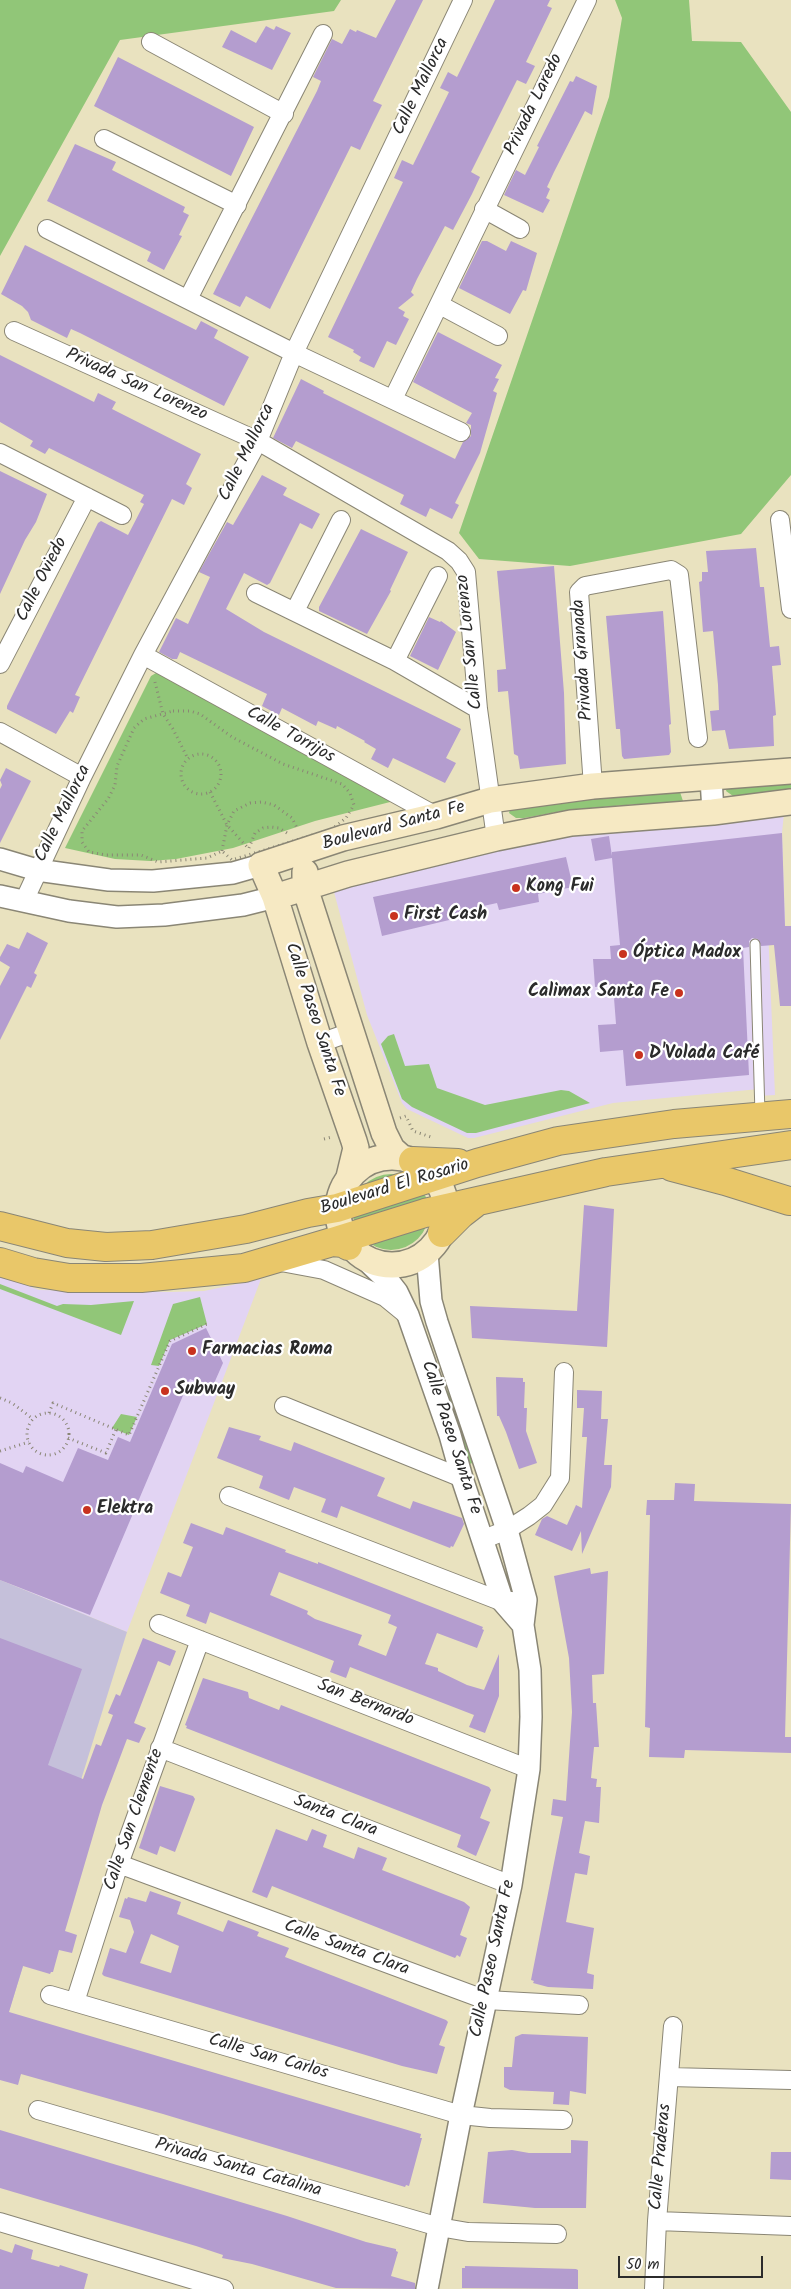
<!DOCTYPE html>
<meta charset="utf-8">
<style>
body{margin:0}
#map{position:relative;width:791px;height:2289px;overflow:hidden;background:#e9e2bf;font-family:Kalam,sans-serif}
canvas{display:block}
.scale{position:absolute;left:618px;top:2256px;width:145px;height:22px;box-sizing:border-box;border:2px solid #2b2b2b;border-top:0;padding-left:6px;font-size:15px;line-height:18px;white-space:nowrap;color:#2b2b2b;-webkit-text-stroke:4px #fff;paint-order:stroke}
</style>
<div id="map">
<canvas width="791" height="2289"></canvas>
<div class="scale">50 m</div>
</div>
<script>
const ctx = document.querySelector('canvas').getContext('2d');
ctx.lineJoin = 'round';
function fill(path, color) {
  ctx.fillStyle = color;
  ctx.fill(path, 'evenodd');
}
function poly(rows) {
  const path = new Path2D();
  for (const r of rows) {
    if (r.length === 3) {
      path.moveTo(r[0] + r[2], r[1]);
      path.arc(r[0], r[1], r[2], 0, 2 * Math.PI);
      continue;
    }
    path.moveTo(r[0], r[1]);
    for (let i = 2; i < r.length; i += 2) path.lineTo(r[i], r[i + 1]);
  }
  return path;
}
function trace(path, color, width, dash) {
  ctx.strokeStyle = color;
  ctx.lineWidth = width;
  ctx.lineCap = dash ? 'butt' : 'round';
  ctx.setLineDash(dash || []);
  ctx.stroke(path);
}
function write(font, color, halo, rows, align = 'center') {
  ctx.font = font + ' Kalam,sans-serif';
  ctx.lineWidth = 4.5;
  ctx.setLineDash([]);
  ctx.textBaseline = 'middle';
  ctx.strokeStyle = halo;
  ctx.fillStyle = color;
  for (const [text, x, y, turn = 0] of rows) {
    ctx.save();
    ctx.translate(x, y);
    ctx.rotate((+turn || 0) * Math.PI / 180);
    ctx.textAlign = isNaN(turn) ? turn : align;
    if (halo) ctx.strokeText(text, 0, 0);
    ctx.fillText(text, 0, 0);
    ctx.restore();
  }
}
fill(poly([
 [784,813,782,833,785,925,768,927,775,1095,759,1096,759,1089,613,1103,474,1138,468,1138,407,1109,402,1103,367,1015,334,892,339,887,559,834],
 [0,1275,39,1290,170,1292,204,1291,261,1279,127,1632,0,1580]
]), '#e2d4f3');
fill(poly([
 [0,1580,127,1632,0,2040]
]), '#c5c0da');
fill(poly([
 [0,0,341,0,334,11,120,40,0,256],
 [615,0,689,0,692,41,741,42,791,112,791,475,741,534,570,566,479,559,459,533,609,97,622,18],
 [156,673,402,799,315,821,233,848,176,859,150,861,115,859,65,848,151,676],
 [791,780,791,793,733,796,726,791,727,787],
 [680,792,683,801,681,805,638,804,568,810,524,818,516,818,509,813,510,809,521,803],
 [394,1034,405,1066,429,1064,437,1088,485,1105,561,1090,569,1091,590,1103,476,1133,467,1133,412,1107,402,1099,381,1044,388,1036],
 [391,1212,38],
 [0,1284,57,1306,63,1304,91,1305,134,1301,121,1335,0,1289],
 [200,1297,207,1324,170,1340,159,1366,151,1365,173,1304],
 [442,1384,451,1396,473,1463,465,1465],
 [121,1414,137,1417,129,1435,112,1428]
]), '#91c678');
fill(poly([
 [396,0,423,0,373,101,382,105,373,123,360,150,351,146,270,309,246,296,240,307,213,294,317,91,321,81,313,77,332,39,342,44,350,29,356,32,357,30,376,38],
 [495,0,550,0,547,6,552,8,526,62,535,66,526,84,517,80,471,172,480,177,472,194,453,230,445,226,417,279,411,292,414,295,398,308,405,312,403,316,409,319,396,345,387,341,374,368,359,361,361,357,353,352,354,350,328,337,403,182,394,178,402,160,413,165,449,92,440,88,448,72,457,77],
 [266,26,274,30,276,26,291,33,272,70,222,47,231,30,256,43],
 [118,57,254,127,231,176,94,106],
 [576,76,597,86,592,115,585,111,554,172,547,187,550,189,546,198,550,200,543,213,504,195,516,170,525,175,539,147,537,146,570,81,573,82],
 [75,144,116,162,112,170,185,207,183,212,189,215,179,235,182,236,164,270,147,261,151,252,47,201],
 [482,241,487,241,506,251,511,241,537,253,526,291,523,290,510,314,459,288],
 [25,245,196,330,201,321,218,330,214,338,249,357,224,406,80,333,71,329,67,338,31,320,28,312,22,306,1,294],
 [438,332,502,365,495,378,499,379,493,391,497,393,480,453,455,503,459,505,452,519,430,508,426,517,400,504,404,495,296,441,292,448,273,438,301,379,324,391,323,393,455,459,463,442,471,436,471,425,466,423,472,413,413,382],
 [0,355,94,402,98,393,116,402,112,409,201,454,186,484,192,488,184,505,172,499,75,695,80,697,73,713,70,711,56,734,7,709,7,706,98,523,101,521,128,535,144,504,140,502,144,495,49,448,45,454,30,446,33,441,0,422],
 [0,471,47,494,36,522,25,540,0,594],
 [262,475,287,488,283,495,320,514,312,529,300,523,270,583,267,585,244,573,226,609,264,632,461,729,446,758,456,763,445,783,393,758,388,768,371,759,376,749,364,742,365,741,337,726,336,729,318,721,316,726,282,708,279,715,262,706,267,694,180,652,177,659,172,659,159,652,176,618,188,624,210,577,199,572,227,522,233,525],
 [361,529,408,552,390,590,391,591,367,634,319,611,319,607],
 [756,548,760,587,764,587,770,647,779,646,781,665,772,666,776,715,773,716,774,746,729,749,725,730,712,731,710,711,719,710,718,685,713,631,703,632,699,582,702,581,702,572,708,572,706,551],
 [554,566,564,693,566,764,520,769,518,756,514,754,508,691,498,692,497,670,506,669,497,571],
 [663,611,671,724,669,725,671,752,669,755,624,759,622,756,620,729,616,729,606,616],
 [429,617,440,622,441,621,456,632,438,670,410,656],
 [6,768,31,781,0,843,0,789,2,785,0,780],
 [782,833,785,926,791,926,791,1006,780,1006,774,945,761,946,758,939,752,938,749,941,749,947,743,948,749,1075,626,1086,623,1050,600,1052,598,1025,616,1024,613,985,595,987,593,959,611,959,610,946,620,945,612,858,595,861,591,839,609,836,612,856,612,852],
 [566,857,573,887,538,894,539,902,499,910,497,903,465,910,466,916,382,936,373,897],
 [27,932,48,943,34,973,37,975,31,988,27,986,0,1040,0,986,10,967,0,961,0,957,7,944,19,949],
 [584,1205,614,1209,607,1347,472,1338,470,1306,577,1311],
 [206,1328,223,1363,212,1388,190,1379,90,1615,0,1580,0,1463,23,1473,26,1466,63,1482,78,1448,108,1460,118,1437,130,1442,172,1344],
 [496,1377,523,1378,523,1382,525,1382,524,1408,527,1408,526,1431,537,1463,519,1469,506,1432,499,1416,497,1416],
 [577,1390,602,1391,601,1419,608,1419,604,1465,612,1465,611,1487,582,1554,581,1531,572,1551,535,1535,542,1519,547,1516,567,1525,576,1505,582,1508,587,1437,582,1437,584,1408,577,1408],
 [229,1427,261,1436,259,1440,291,1451,294,1442,385,1478,377,1496,410,1509,413,1501,462,1518,464,1524,458,1537,453,1547,451,1546,450,1548,341,1506,337,1518,321,1512,326,1499,294,1487,289,1500,259,1488,263,1476,217,1458],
 [675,1483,695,1484,694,1501,791,1504,785,1737,791,1737,791,1753,685,1750,684,1758,649,1757,650,1728,645,1727,650,1515,646,1515,647,1500,674,1500],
 [191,1523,223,1535,226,1527,242,1533,286,1550,285,1552,318,1564,318,1562,483,1627,482,1629,484,1630,477,1648,437,1633,425,1664,438,1668,438,1671,467,1685,484,1690,499,1654,499,1696,485,1733,469,1727,474,1715,350,1667,346,1678,330,1672,334,1661,273,1637,210,1612,206,1624,186,1616,190,1605,160,1593,168,1572,181,1577,193,1547,183,1543],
 [279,1572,391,1615,388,1623,397,1627,386,1656,358,1645,362,1635,315,1619,307,1614,308,1611,270,1595],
 [590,1568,591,1574,608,1571,604,1674,592,1675,593,1703,596,1703,599,1747,594,1747,591,1778,597,1779,596,1787,601,1787,599,1823,585,1821,579,1853,590,1856,587,1875,575,1873,566,1922,594,1928,587,1973,594,1975,593,1989,548,1987,533,1983,534,1981,531,1980,563,1817,551,1815,553,1799,566,1801,572,1712,569,1658,554,1576],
 [0,1638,82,1669,48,1765,83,1779,96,1744,101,1746,113,1715,108,1713,116,1694,120,1696,143,1638,176,1651,170,1666,158,1661,134,1723,146,1728,139,1743,127,1739,102,1805,65,1931,77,1935,72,1953,59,1950,53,1972,51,1972,50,1974,23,1966,9,2012,421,2134,420,2138,422,2138,409,2186,406,2185,405,2187,163,2114,21,2074,18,2085,0,2080],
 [203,1678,248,1692,249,1698,279,1710,281,1705,489,1787,491,1790,480,1818,490,1822,476,1856,457,1847,461,1835,186,1728,187,1726,185,1725],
 [160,1786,193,1796,195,1799,175,1852,160,1846,157,1855,139,1848],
 [276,1829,307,1841,312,1829,327,1835,323,1847,354,1859,358,1847,387,1858,382,1870,464,1902,470,1907,460,1935,467,1938,460,1957,457,1955,455,1958,272,1886,267,1898,252,1892],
 [150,1891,181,1902,177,1914,223,1932,228,1920,259,1932,257,1936,289,1948,285,1957,446,2020,448,2022,439,2045,445,2047,437,2074,402,2066,104,1976,102,1974,110,1948,126,1953,134,1932,130,1920,119,1917,125,1898,127,1899,128,1897,146,1902],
 [151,1934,179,1946,171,1973,140,1963],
 [522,2034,588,2037,586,2094,570,2091,569,2105,553,2104,554,2092,510,2090,504,2087,504,2067,512,2067,515,2037],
 [0,2130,287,2216,366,2242,396,2249,396,2251,398,2252,391,2276,415,2283,415,2289,336,2288,252,2264,222,2258,223,2255,196,2246,0,2188],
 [571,2140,588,2141,586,2208,535,2208,483,2203,488,2152,512,2150,529,2153,571,2153],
 [771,2152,791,2152,791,2180,770,2179],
 [15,2244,33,2250,31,2259,59,2267,60,2265,88,2274,84,2289,0,2289,0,2249,12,2253],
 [465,2266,576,2269,578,2270,578,2289,462,2288,462,2268,465,2268]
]), '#b49dcf');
const service = poly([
 [755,944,760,1114]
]);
const minor = poly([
 [151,42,284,114],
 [104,139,237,205],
 [484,209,520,229],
 [47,229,294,353,461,432],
 [188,299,323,34],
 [440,305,498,336],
 [14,331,258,441,448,551,459,561,466,572,478,709,496,838],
 [393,399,587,0],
 [0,453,122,515],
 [780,520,791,609],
 [256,593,395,661,478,709],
 [295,611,341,520],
 [143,655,436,816],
 [395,661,438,576],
 [0,664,87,497],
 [0,732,82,777],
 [593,786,579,592,585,586,671,570,679,575,698,738],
 [24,901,82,777,143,655,258,441,294,353,463,0],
 [320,1043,351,1032],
 [281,1262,324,1270,385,1297,407,1315],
 [284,1406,462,1478],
 [229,1496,503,1602,512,1601],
 [484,1539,507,1530,529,1516,543,1505,560,1478,564,1372],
 [159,1624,529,1769],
 [160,1748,511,1885],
 [119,1864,486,2000,579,2005],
 [50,1995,461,2115,490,2118,563,2120],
 [75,2002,119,1864,200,1640],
 [669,2077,791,2080],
 [38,2110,439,2227,468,2232,557,2234],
 [657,2221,791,2226],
 [0,2222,224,2289],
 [654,2289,657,2221,673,2026]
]);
const tertiary = poly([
 [711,778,713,812],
 [0,859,37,870,109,880,153,881,233,873,261,865],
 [0,896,69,911,117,917,164,915,243,905,275,897],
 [364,1258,390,1283,397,1292,408,1315,450,1435,462,1478,503,1602,523,1625],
 [427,2289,461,2115,511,1885,529,1769,531,1717,530,1670,523,1625,526,1600,507,1530,437,1322,431,1301,427,1253]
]);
const secondary = poly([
 [305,872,305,888,384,1133,392,1149,401,1157],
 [275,897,348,874,496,838,571,823,713,812,791,802],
 [392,1211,54],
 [349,1177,356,1148,354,1141,320,1043,275,897,261,865,343,838,436,816,490,800,593,786,791,771]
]);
const primary = poly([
 [413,1161,458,1163],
 [672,1167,725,1181,789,1201],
 [0,1226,67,1243,106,1247,152,1245,246,1229,308,1213,337,1208,477,1163,558,1141,674,1124,791,1114],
 [442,1233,461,1214,474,1204],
 [332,1242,425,1213,606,1172,791,1145],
 [0,1262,33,1272,69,1278,141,1278,244,1268,332,1242,343,1243,348,1246]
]);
trace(service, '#8a8675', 11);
trace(minor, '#8a8675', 20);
trace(tertiary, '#8a8675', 24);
trace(secondary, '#8a8675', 28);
trace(primary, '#8a8675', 30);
trace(poly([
 [155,682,163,714,173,729,188,759],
 [173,711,190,711,200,714,232,737,283,764,342,784,350,793,354,805,346,818,332,829,232,860,222,851,207,858,158,862,141,855,106,855,89,852,82,842,82,831,108,799,115,785,117,766,134,728,144,719,173,711],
 [201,774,20],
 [210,792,227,825,248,848],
 [249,848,255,833,263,828,271,827,279,828,287,833],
 [222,851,227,825,234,811,250,803,262,802,274,805,292,818,298,830],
 [400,1118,406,1116,413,1131,431,1137],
 [324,1139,332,1137],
 [0,1398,12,1403,33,1419],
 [49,1413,53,1403,129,1435,170,1341,207,1324],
 [48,1434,21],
 [68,1438,106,1453,116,1429],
 [0,1451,29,1442]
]), '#8a8675', 3, [1, 4]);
trace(service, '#fff', 9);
trace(minor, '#fff', 18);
trace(tertiary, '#fff', 21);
trace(secondary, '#f6e9c3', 25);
trace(primary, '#e9c769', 28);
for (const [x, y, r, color] of [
 [516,888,5,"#c8321e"],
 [394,916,5,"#c8321e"],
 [623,954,5,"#c8321e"],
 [679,993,5,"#c8321e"],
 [639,1055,5,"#c8321e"],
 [192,1351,5,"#c8321e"],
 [165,1391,5,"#c8321e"],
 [87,1510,5,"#c8321e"]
]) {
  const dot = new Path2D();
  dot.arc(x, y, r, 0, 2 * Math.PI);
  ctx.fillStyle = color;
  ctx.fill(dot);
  trace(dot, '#fff', 2);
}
write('18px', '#2b2b2b', '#fff', [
 ["Calle Mallorca",422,87,-64],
 ["Privada Laredo",535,105,-64],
 ["Privada San Lorenzo",136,386,24],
 ["Calle Mallorca",248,453,-64],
 ["Calle Oviedo",43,580,-63],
 ["Calle San Lorenzo",471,642,-96],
 ["Privada Granada",584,660,-94],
 ["Calle Torrijos",290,736,29],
 ["Calle Mallorca",64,814,-64],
 ["Boulevard Santa Fe",394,827,-15],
 ["Calle Paseo Santa Fe",314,1020,72],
 ["Boulevard El Rosario",395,1188,-17],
 ["Calle Paseo Santa Fe",450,1438,72],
 ["San Bernardo",365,1704,21],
 ["Santa Clara",335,1817,21],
 ["Calle San Clemente",135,1820,-71],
 ["Calle Santa Clara",346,1949,20],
 ["Calle Paseo Santa Fe",494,1959,-78],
 ["Calle San Carlos",268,2058,16],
 ["Calle Praderas",662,2157,-85],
 ["Privada Santa Catalina",238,2169,16]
]);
write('bold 18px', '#2b2b2b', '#fff', [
 ["Kong Fui",526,888],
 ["First Cash",404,916],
 ["Óptica Madox",633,954],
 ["Calimax Santa Fe",669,993,"right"],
 ["D'Volada Café",649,1055],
 ["Farmacias Roma",202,1351],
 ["Subway",175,1391],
 ["Elektra",97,1510]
], 'left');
</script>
